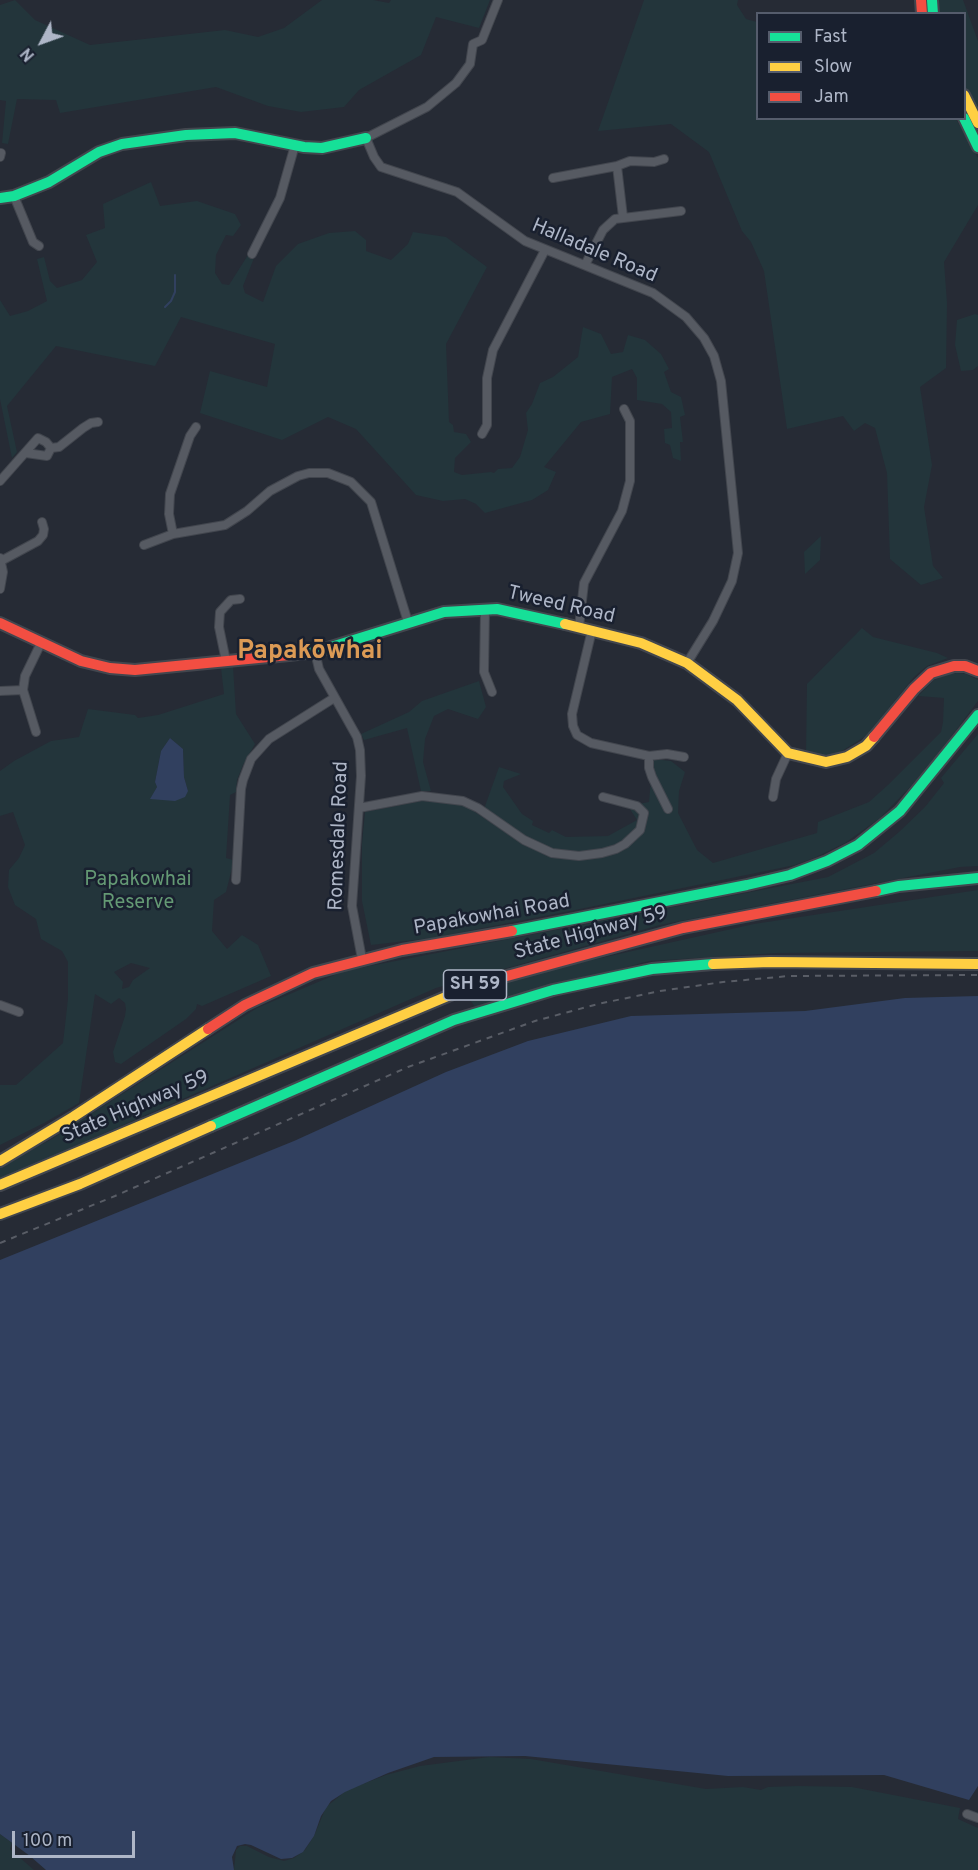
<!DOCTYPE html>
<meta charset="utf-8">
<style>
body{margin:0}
#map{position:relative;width:978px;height:1870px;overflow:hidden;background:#262b35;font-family:Overpass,sans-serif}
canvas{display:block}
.legend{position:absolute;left:756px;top:12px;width:210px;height:108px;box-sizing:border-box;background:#19202f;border:2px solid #555c6c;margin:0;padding:8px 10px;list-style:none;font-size:18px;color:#aeb6c7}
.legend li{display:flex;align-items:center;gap:12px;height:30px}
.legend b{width:30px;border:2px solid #555c6c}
.north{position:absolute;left:12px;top:12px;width:60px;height:60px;-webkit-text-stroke:4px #19202f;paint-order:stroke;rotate:229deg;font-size:16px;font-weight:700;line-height:24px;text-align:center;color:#aeb6c7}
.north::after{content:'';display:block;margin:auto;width:21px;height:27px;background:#aeb6c7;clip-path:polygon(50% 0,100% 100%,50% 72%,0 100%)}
.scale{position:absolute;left:12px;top:1831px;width:123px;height:27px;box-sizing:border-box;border:3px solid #aeb6c7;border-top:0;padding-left:8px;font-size:18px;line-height:21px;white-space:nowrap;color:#aeb6c7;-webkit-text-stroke:4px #19202f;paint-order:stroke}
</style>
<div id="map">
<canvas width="978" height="1870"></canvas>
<ul class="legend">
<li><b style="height:8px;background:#16e098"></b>Fast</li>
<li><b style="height:8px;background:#ffcf43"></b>Slow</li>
<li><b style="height:8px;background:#f24e42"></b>Jam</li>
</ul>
<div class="north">N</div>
<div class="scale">100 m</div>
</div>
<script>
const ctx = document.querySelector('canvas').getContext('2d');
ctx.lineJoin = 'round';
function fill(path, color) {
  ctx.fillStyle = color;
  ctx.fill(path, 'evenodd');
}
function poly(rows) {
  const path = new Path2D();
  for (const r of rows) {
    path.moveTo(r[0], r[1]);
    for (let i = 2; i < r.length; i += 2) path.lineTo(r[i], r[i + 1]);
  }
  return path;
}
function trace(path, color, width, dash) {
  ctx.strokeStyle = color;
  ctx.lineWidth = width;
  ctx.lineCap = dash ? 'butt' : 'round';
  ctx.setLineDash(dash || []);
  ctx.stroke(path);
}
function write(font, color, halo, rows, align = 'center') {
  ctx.font = font + ' Overpass,sans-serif';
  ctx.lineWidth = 5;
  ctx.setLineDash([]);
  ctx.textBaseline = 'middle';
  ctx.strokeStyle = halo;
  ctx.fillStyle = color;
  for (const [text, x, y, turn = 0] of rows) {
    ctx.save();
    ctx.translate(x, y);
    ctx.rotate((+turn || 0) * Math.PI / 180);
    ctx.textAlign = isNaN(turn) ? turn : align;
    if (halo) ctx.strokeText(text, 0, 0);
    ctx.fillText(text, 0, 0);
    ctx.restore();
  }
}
fill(poly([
 [15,0,35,20,90,45,225,30,258,37,284,28,322,0,373,0,389,3,391,0,490,0,479,28,436,17,421,55,359,90,344,107,301,112,268,106,216,87,60,113,56,100,17,99,8,144,2,143,6,101,0,100,0,5],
 [644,0,738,0,737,5,746,19,757,22,758,118,956,119,978,158,978,205,944,262,947,303,946,368,920,387,932,465,924,507,933,566,943,578,921,585,890,559,887,473,875,428,865,423,854,431,843,416,787,429,764,271,751,242,742,231,709,152,671,124,598,131],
 [935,0,963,0,978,41,978,114,965,86,964,14,936,13],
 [151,182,160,206,197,201,235,214,241,225,233,236,226,235,216,255,215,273,222,284,229,285,248,255,254,258,243,286,245,293,263,302,276,266,298,244,329,233,355,231,366,240,366,251,391,260,408,244,413,232,446,237,487,267,446,344,449,422,453,425,454,432,466,434,471,442,455,458,454,472,462,475,491,472,494,473,498,469,512,468,520,457,528,430,526,413,532,404,540,383,553,377,578,357,583,327,601,334,611,354,623,352,628,335,645,340,661,354,669,369,664,372,671,392,681,397,685,415,680,417,683,442,680,442,681,461,673,458,670,445,665,443,664,429,672,428,671,412,662,404,637,400,637,378,632,369,612,377,610,414,581,422,544,467,556,472,548,490,532,500,485,513,476,504,465,499,443,501,416,495,356,429,328,417,282,440,200,413,210,371,267,387,275,344,181,317,155,366,56,346,7,406,17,452,12,458,0,399,0,300,10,316,28,311,47,301,37,259,44,257,50,281,57,288,82,280,97,262,86,235,105,228,103,204],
 [975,314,978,315,978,366,973,370,961,371,955,345,957,320],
 [821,536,820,560,805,574,804,552],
 [862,628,873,637,937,653,948,658,927,666,914,677,866,736,837,754,816,756,806,753,807,684],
 [233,666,236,714,255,744,243,765,237,780,236,792,230,795,226,858,233,860,232,868,226,892,214,900,212,931,227,949,242,935,258,945,271,976,202,1006,197,1004,196,1009,186,1019,121,1064,115,1062,113,1052,125,1016,126,1009,125,1003,119,998,111,1004,95,994,79,1103,44,1123,0,1145,0,1085,16,1085,63,1043,68,999,68,962,62,951,41,939,36,919,15,905,8,887,9,870,19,858,25,845,13,812,0,816,0,771,14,761,51,741,79,737,88,709,135,715,138,718,158,715,224,694,221,668],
 [170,738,183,749,184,777,188,791,151,798,157,787,155,782,161,751],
 [131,963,150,968,133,980,129,987,122,989,123,982,114,972],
 [958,673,966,674,978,680,978,701,947,742,912,785,880,818,845,843,814,858,795,865,575,910,432,938,371,945,362,901,362,844,365,812,422,801,463,804,514,838,517,832,484,809,499,767,521,774,504,781,503,787,522,814,533,821,532,825,549,833,552,830,566,837,608,836,637,820,628,806,649,802,653,759,671,761,685,772,679,791,678,813,697,850,713,863,817,833,818,822,869,802,889,784,941,732,943,722,944,698,918,696,934,680,948,674],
 [479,681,486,707,478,719,448,709,434,716,425,739,423,762,431,791,421,791,407,728,364,740,361,734,409,712,422,701],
 [978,734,978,866,960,867,660,925,436,988,0,1179,0,1166,50,1140,257,1008,344,971,828,877,874,853,899,832,925,807,944,783,941,778],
 [978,890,978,951,777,953,649,961,476,1008,464,992,583,962,754,924],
 [489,1757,531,1759,706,1789,743,1787,761,1790,768,1787,799,1786,852,1787,960,1808,958,1819,978,1828,978,1870,234,1870,236,1850,240,1846,247,1846,269,1857,284,1861,294,1858,305,1850,314,1836,326,1807,347,1790,386,1775,420,1766],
 [0,1834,12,1843,10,1849,34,1870,0,1870]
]), '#23353b');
fill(poly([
 [170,738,183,749,184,777,188,791,185,797,175,801,150,799,157,787,155,782,161,751],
 [978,996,978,1786,969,1800,884,1775,728,1776,525,1756,434,1757,388,1773,345,1792,331,1801,321,1816,314,1836,303,1852,292,1858,281,1859,251,1845,245,1844,237,1846,232,1857,234,1870,46,1870,30,1856,0,1834,0,1260,294,1141,446,1072,528,1041,631,1016,805,1011,905,998]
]), '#31405f');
trace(poly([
 [165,307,171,301,175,292,175,275]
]), '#31405f', 2);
const street = poly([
 [498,0,482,40,473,44,470,64,456,83,427,107,366,138,374,157,381,167,457,192,525,241,653,293,686,317,704,338,714,356,721,381,738,553,732,581,713,621,687,663],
 [0,157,1,153],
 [617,166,623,217],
 [553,178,617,166,630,161,654,162,664,159],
 [14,196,33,242,39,246],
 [252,254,280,198,295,145],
 [585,265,603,230,615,219,681,211],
 [482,434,487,425,487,378,493,350,545,250],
 [51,448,59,447,83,428,91,423,98,422],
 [0,481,38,438,46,442,51,448,47,456,26,453],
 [173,534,169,514,170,494,190,436,196,427],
 [144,545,173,534,225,525,247,511,270,491,298,476,309,473,328,473,351,482,371,502,408,622],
 [0,558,3,572,0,589],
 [1,561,38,541,43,535,44,529,42,522],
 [485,609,484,672,492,692],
 [579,627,584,583,622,511,630,481,630,421,624,409],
 [592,630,572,714,573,726,577,735,591,743,649,756,649,768,652,777,668,809],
 [315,652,319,669,357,737,360,750,361,776,352,906,362,959],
 [226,661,219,627,220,612,231,600,240,599],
 [0,691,23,690],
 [36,732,23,690,25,676,41,643],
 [649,756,667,754,684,757],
 [773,797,776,779,788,753],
 [359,808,422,796,463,801,478,808,524,840,552,853,579,856,602,853,616,849,625,844,640,830,644,813,637,806,603,797],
 [236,880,241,789,243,780,251,759,269,739,334,698],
 [0,1005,19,1012],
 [967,1814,978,1818]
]);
const fast = poly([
 [932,0,933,14],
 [964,118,978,147],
 [0,198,14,196,49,182,99,152,122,144,186,135,235,133,304,147,322,148,366,138],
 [289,655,315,652,444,612,497,609,565,624],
 [876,891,899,886,978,878],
 [512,931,747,885,790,875,827,861,858,845,900,811,978,715],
 [211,1126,454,1020,553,990,652,969,713,964]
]);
const slow = poly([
 [964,95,978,123],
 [565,624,641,643,687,663,737,700,788,753,826,762,847,757,866,746,874,737],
 [713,964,770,962,978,964],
 [0,1161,73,1117,208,1029],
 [0,1185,474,985],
 [0,1214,80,1184,211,1126]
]);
const jam = poly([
 [921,0,922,14],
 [0,623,81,661,110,668,135,670,289,655],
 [874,737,914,689,931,673,954,666,965,666,978,671],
 [474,985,683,928,876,891],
 [208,1029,245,1005,313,973,402,950,512,931]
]);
trace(street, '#42464e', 10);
trace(fast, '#42464e', 14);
trace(slow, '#42464e', 14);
trace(jam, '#42464e', 14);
trace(street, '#565a62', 8);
trace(fast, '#16e098', 10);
trace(slow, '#ffcf43', 10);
trace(jam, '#f24e42', 10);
trace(poly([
 [0,1243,115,1196,408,1067,535,1021,598,1004,660,991,723,982,789,976,978,975]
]), '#595d66', 2, [6, 6]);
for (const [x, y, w] of [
 [475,985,63]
]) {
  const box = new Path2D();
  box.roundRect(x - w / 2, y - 15, w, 30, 4.5);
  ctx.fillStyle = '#19202f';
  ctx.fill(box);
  trace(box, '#aeb6c7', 1.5);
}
write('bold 18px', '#aeb6c7', null, [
 ["SH 59",475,985]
]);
write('20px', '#aeb6c7', '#19202f', [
 ["Halladale Road",594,252,23],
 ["Tweed Road",561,606,13],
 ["Romesdale Road",340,836,-88],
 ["Papakowhai Road",492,916,-10],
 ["State Highway 59",591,934,-15],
 ["State Highway 59",136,1108,-23]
]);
write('20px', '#649974', '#19202f', [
 ["Papakowhai",138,881],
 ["Reserve",138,904]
]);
write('bold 26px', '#db9a55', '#19202f', [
 ["Papakōwhai",310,653]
]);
</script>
